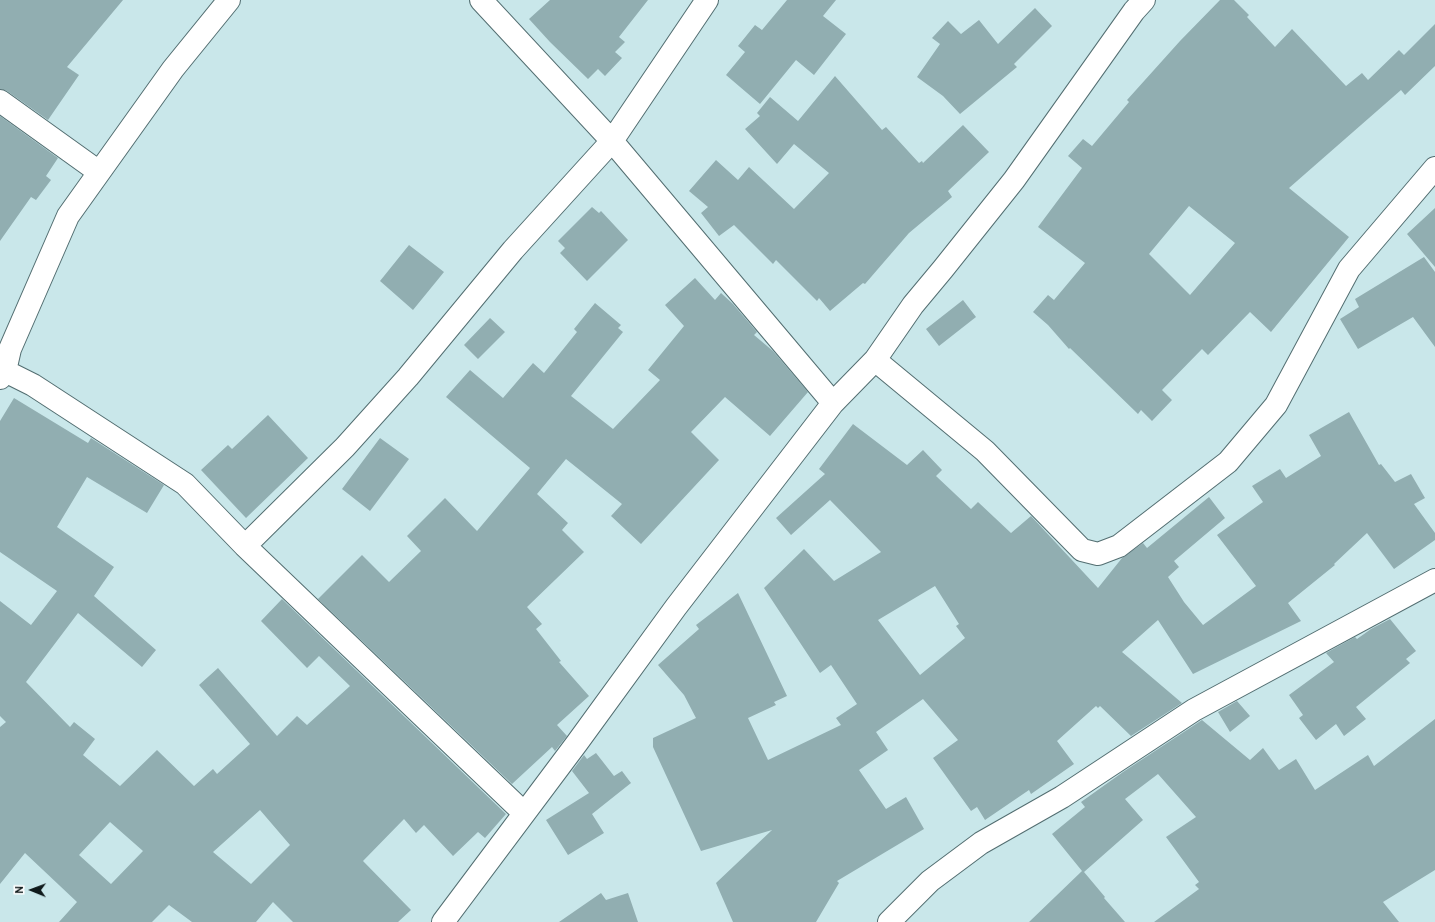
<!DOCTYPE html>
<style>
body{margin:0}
#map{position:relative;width:1435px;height:922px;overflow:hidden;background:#c9e7ea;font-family:Overpass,sans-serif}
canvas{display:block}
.north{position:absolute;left:12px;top:870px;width:40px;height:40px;-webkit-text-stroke:3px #fff;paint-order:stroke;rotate:271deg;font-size:11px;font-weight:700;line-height:16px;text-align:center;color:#0f1a1b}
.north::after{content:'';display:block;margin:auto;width:14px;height:18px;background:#0f1a1b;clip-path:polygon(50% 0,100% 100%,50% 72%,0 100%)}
</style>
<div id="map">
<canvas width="1435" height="922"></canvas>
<div class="north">N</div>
</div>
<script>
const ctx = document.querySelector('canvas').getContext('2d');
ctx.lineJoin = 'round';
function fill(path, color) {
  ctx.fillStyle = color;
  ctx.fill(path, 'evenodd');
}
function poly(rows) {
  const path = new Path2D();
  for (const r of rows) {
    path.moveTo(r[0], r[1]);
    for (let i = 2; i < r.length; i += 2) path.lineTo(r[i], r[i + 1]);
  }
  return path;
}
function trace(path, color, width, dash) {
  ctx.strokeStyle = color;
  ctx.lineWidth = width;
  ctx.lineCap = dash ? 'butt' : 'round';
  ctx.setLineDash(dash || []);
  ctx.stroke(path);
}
fill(poly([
 [0,0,123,0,67,67,79,75,48,120,7,91,0,89],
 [550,0,648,0,619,37,625,42,615,52,622,58,605,76,598,69,588,79,550,42,529,19],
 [787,0,836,0,823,16,846,34,814,75,796,60,760,104,726,75,745,52,738,46,755,25,762,30],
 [1220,0,1234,0,1249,15,1247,17,1275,47,1292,29,1346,86,1362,73,1368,80,1399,50,1404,55,1435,24,1435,66,1405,95,1401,90,1289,188,1349,237,1271,332,1250,312,1208,355,1202,349,1162,390,1172,400,1152,421,1141,410,1138,414,1070,348,1069,349,1048,325,1033,312,1048,295,1054,300,1085,263,1038,227,1082,168,1068,156,1083,139,1092,146,1129,102,1127,100,1180,41],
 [1189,206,1235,243,1190,295,1149,254],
 [1035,8,1052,26,1014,64,1017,67,960,114,943,96,917,77,940,44,932,38,948,21,961,34,979,20,998,44],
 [835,76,882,130,886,127,919,163,922,161,923,163,963,125,989,152,948,191,952,197,909,233,865,284,863,283,830,311,819,298,817,301,776,260,773,264,734,225,719,236,701,213,708,207,689,191,716,160,738,180,749,167,794,209,829,173,794,144,777,164,745,129,760,116,757,113,770,97,798,121],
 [0,116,58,158,46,176,51,180,36,200,31,197,0,241],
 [592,207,599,213,601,211,628,240,587,281,560,253,565,248,558,241],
 [1435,208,1435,267,1407,234],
 [409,245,444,272,413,310,380,281],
 [1424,257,1435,272,1435,347,1413,317,1358,349,1340,319,1359,307,1355,299],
 [695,278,715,300,721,293,733,304,757,332,754,335,773,351,808,392,770,436,725,397,691,432,719,460,641,544,611,516,622,504,566,459,537,494,568,523,562,530,584,552,527,607,542,624,536,629,561,661,559,662,589,696,557,725,567,736,555,751,552,747,512,784,318,599,362,555,389,582,421,551,407,536,445,498,477,531,530,468,446,397,470,370,503,398,533,363,544,373,577,332,574,329,595,303,621,325,618,328,623,332,571,396,613,429,660,380,648,370,684,326,665,305],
 [963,300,976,317,939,346,926,329],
 [490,318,505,332,478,359,464,345],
 [14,398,88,443,91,438,164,485,147,513,87,477,57,527,114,567,94,596,156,650,142,667,78,613,26,682,70,727,74,722,95,739,83,755,120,786,157,750,194,786,213,769,217,774,250,744,199,685,218,668,277,736,297,716,307,725,350,686,319,656,307,668,261,621,282,599,506,814,485,838,478,832,453,856,424,825,416,833,404,819,363,861,411,910,398,922,293,922,273,902,256,922,192,922,169,905,152,922,59,922,77,902,25,853,0,884,0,727,6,722,0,716,0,601,31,625,57,591,0,552,0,421],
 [260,810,290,845,251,884,213,852],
 [110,822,143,851,111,884,79,855],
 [1349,412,1379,465,1381,464,1395,482,1411,474,1425,498,1414,504,1435,533,1435,540,1394,569,1367,533,1334,564,1335,565,1288,603,1301,621,1193,674,1158,620,1122,652,1182,703,1131,736,1100,706,1098,708,1096,706,1057,741,1074,764,1031,794,1029,790,985,820,977,807,971,811,933,758,958,740,923,699,876,732,888,750,859,770,886,809,906,797,924,829,837,881,839,883,816,922,733,922,716,883,772,830,701,851,653,747,653,738,696,718,684,695,658,665,699,629,696,625,738,593,787,696,774,702,776,705,748,718,768,760,841,725,836,718,857,704,831,665,820,673,764,588,804,549,834,581,881,552,830,500,791,535,776,518,825,474,819,469,853,424,907,465,923,450,942,470,936,476,971,509,978,502,1011,533,1031,516,1098,588,1122,558,1143,543,1147,548,1209,497,1225,518,1174,561,1179,567,1168,577,1184,602,1203,625,1256,586,1217,535,1263,502,1252,486,1280,469,1286,478,1321,456,1309,435],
 [935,586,959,624,956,626,965,638,920,675,878,620],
 [268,415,308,458,246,518,201,470,228,445,232,449],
 [380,438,409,459,370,511,342,489],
 [1390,619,1416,651,1406,659,1410,663,1356,707,1366,719,1344,736,1336,724,1316,740,1299,718,1303,715,1289,695,1334,662,1326,653,1355,637,1357,639,1371,629],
 [1237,701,1250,716,1230,732,1218,712],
 [1435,719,1435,870,1383,902,1399,922,1154,922,1199,889,1195,885,1199,882,1166,837,1196,817,1158,774,1125,799,1143,820,1084,872,1105,897,1104,898,1125,922,1029,922,1082,871,1052,834,1085,807,1081,802,1123,772,1202,720,1250,760,1263,748,1279,770,1296,759,1315,790,1368,755,1374,766],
 [596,753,614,776,622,771,631,783,592,814,604,833,568,855,546,820,589,793,572,771,584,755,587,759],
 [601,893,606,900,628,893,638,922,559,922]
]), '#91aeb1');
const minor = poly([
 [481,0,612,141,833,403],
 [0,101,99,172],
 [875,360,985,451,1082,550,1098,554,1119,546,1228,462,1276,405,1349,269,1435,168],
 [5,371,33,385,185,484,245,546,524,813],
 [0,378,5,371,10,349,68,216,173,69,229,0],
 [245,546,345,447,408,377,513,250,612,141,707,0],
 [443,922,577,743,676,607,833,403,875,360,913,305,943,269,1014,180,1134,11,1144,0],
 [889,922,930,881,981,843,1062,797,1194,710,1435,580]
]);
trace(minor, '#536e71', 24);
trace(minor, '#fff', 22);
</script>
